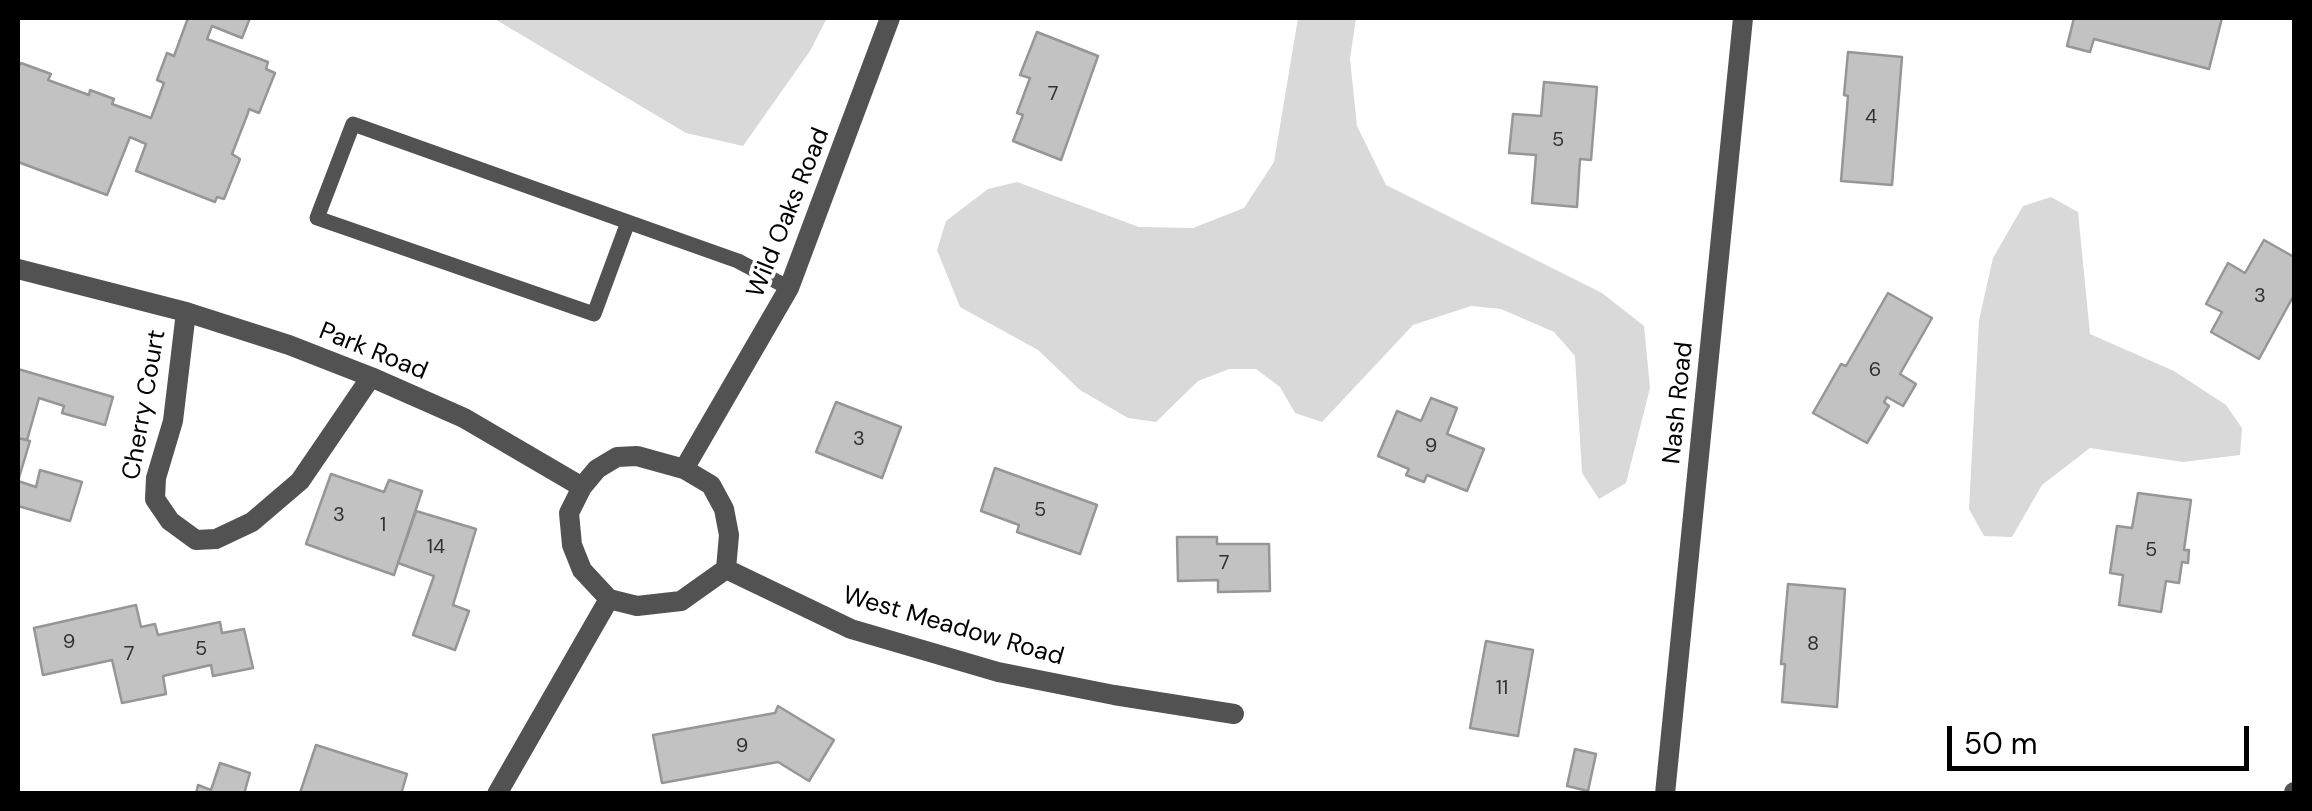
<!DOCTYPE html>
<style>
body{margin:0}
#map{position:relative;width:2312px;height:811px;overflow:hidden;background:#fff;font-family:"DM Sans",sans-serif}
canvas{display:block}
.frame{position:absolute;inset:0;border:20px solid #000;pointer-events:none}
.scale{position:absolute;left:1947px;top:726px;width:302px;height:45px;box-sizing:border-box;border:5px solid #000;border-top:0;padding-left:12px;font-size:30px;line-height:35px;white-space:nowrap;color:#000;-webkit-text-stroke:8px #fff;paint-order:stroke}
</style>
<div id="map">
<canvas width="2312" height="811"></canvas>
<div class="frame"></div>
<div class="scale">50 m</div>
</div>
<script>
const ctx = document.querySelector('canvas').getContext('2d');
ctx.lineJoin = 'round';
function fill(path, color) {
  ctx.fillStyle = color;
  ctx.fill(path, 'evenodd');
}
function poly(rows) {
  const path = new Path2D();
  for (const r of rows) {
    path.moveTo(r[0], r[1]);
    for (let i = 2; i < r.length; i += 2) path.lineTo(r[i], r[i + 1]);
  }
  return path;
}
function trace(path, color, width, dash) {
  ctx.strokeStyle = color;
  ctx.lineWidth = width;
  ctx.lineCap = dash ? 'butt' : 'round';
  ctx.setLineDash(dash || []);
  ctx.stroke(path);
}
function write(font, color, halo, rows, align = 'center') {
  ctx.font = font + ' "DM Sans",sans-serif';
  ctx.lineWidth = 8;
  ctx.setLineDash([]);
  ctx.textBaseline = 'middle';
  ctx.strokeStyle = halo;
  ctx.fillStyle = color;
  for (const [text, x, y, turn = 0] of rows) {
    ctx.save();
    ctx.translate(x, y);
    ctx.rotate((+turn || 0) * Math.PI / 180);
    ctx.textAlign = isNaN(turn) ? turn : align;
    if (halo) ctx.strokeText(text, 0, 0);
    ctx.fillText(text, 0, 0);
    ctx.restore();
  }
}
fill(poly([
 [493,18,827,18,810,51,743,146,686,133],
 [1298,18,1356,18,1350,59,1357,126,1386,185,1602,293,1644,326,1650,388,1626,483,1599,499,1582,473,1575,356,1554,332,1501,309,1471,306,1413,325,1322,422,1295,413,1280,387,1256,369,1229,369,1198,381,1156,422,1128,418,1080,390,1038,350,960,307,937,250,946,221,988,189,1017,182,1139,227,1193,228,1244,208,1274,162],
 [2051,197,2078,212,2090,334,2174,371,2226,405,2242,428,2240,455,2183,462,2090,448,2042,485,2012,537,1984,536,1969,509,1979,320,1993,258,2023,206]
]), '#d9d9d9');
const building = poly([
 [188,18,250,18,242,38,212,26,207,39,268,62,266,69,275,73,259,113,249,109,248,113,232,154,240,159,224,199,217,197,215,202,136,171,146,144,130,137,107,195,18,162,18,67,21,63,51,74,48,80,89,95,90,90,114,99,112,104,151,118,164,83,157,80,167,53,174,56,188,18],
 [2074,18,2222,18,2209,69,2094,39,2090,52,2067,46,2074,18],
 [1037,32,1098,56,1061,160,1013,141,1023,115,1017,113,1030,78,1020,75,1037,32],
 [1848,52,1902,57,1892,185,1841,181,1848,96,1844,95,1848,52],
 [1544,82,1597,87,1591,160,1580,159,1577,207,1532,203,1536,155,1509,153,1513,114,1541,116,1544,82],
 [2264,240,2294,257,2294,295,2259,359,2211,332,2222,312,2206,304,2228,263,2245,273,2264,240],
 [1888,293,1932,318,1900,374,1916,384,1903,406,1887,397,1884,402,1889,406,1867,443,1813,413,1841,364,1846,366,1888,293],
 [18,369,113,397,105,425,62,413,64,406,39,398,27,440,18,438,18,369],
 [1431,398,1457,408,1447,434,1484,449,1467,491,1427,475,1424,482,1406,475,1409,469,1378,456,1397,411,1421,421,1431,398],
 [836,402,901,427,882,478,816,452,836,402],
 [18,438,30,441,18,481,36,487,40,470,82,482,70,521,18,506,18,438],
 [995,468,1097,505,1080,554,1017,532,1019,525,981,511,995,468],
 [331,474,384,492,389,480,422,491,394,575,306,544,331,474],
 [2138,493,2191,500,2184,550,2189,550,2188,563,2182,562,2179,583,2166,581,2161,612,2119,605,2123,575,2110,573,2117,526,2132,528,2138,493],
 [416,511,476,529,453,605,469,611,455,650,413,635,434,576,398,563,416,511],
 [1177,537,1217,537,1217,544,1269,544,1270,591,1218,592,1218,580,1178,581,1177,537],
 [1788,584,1845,589,1837,707,1782,702,1785,664,1781,664,1788,584],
 [136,605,141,627,155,624,158,635,220,622,222,633,244,629,253,668,213,676,211,665,163,676,166,694,122,703,112,660,43,675,34,628,136,605],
 [1486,641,1533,650,1518,736,1470,728,1486,641],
 [778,706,834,740,809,781,778,762,662,783,653,735,775,713,778,706],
 [316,745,407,774,401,794,300,793,316,745],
 [1575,749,1596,754,1588,791,1567,786,1575,749],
 [220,763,250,773,244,794,196,794,198,785,211,790,220,763]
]);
fill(building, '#c2c2c2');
trace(building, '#969696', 2.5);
trace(poly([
 [628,222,594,314,317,218,353,124,628,222,738,261,789,288]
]), '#525252', 15);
trace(poly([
 [18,269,186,312,289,345,371,377,464,418,582,487],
 [186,312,173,421,156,478,155,499,170,521,196,540,216,539,252,522,300,481,371,377],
 [637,456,684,469,711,485,724,509,729,535,726,569,681,601,637,606,609,599,582,570,572,545,569,513,582,487,597,469,617,457,637,456],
 [684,469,789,288,890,18],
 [726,569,851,629,998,672,1114,695,1234,714],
 [497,794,609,599],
 [1665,794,1743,18],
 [2294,794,2294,792]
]), '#525252', 20);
write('20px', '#303030', null, [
 ["7",1053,95],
 ["4",1871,118],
 ["5",1558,141],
 ["3",2260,297],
 ["6",1875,371],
 ["3",859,440],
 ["9",1431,447],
 ["5",1040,511],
 ["3",339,516],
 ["1",383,526],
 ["14",436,548],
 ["5",2151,551],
 ["7",1224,564],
 ["9",69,643],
 ["8",1813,645],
 ["5",201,650],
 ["7",129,655],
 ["11",1502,689],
 ["9",742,747]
]);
write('25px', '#000', '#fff', [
 ["Wild Oaks Road",789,213,-68],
 ["Park Road",373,352,22],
 ["Nash Road",1679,403,-84],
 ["Cherry Court",145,405,-80],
 ["West Meadow Road",953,627,16]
]);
</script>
